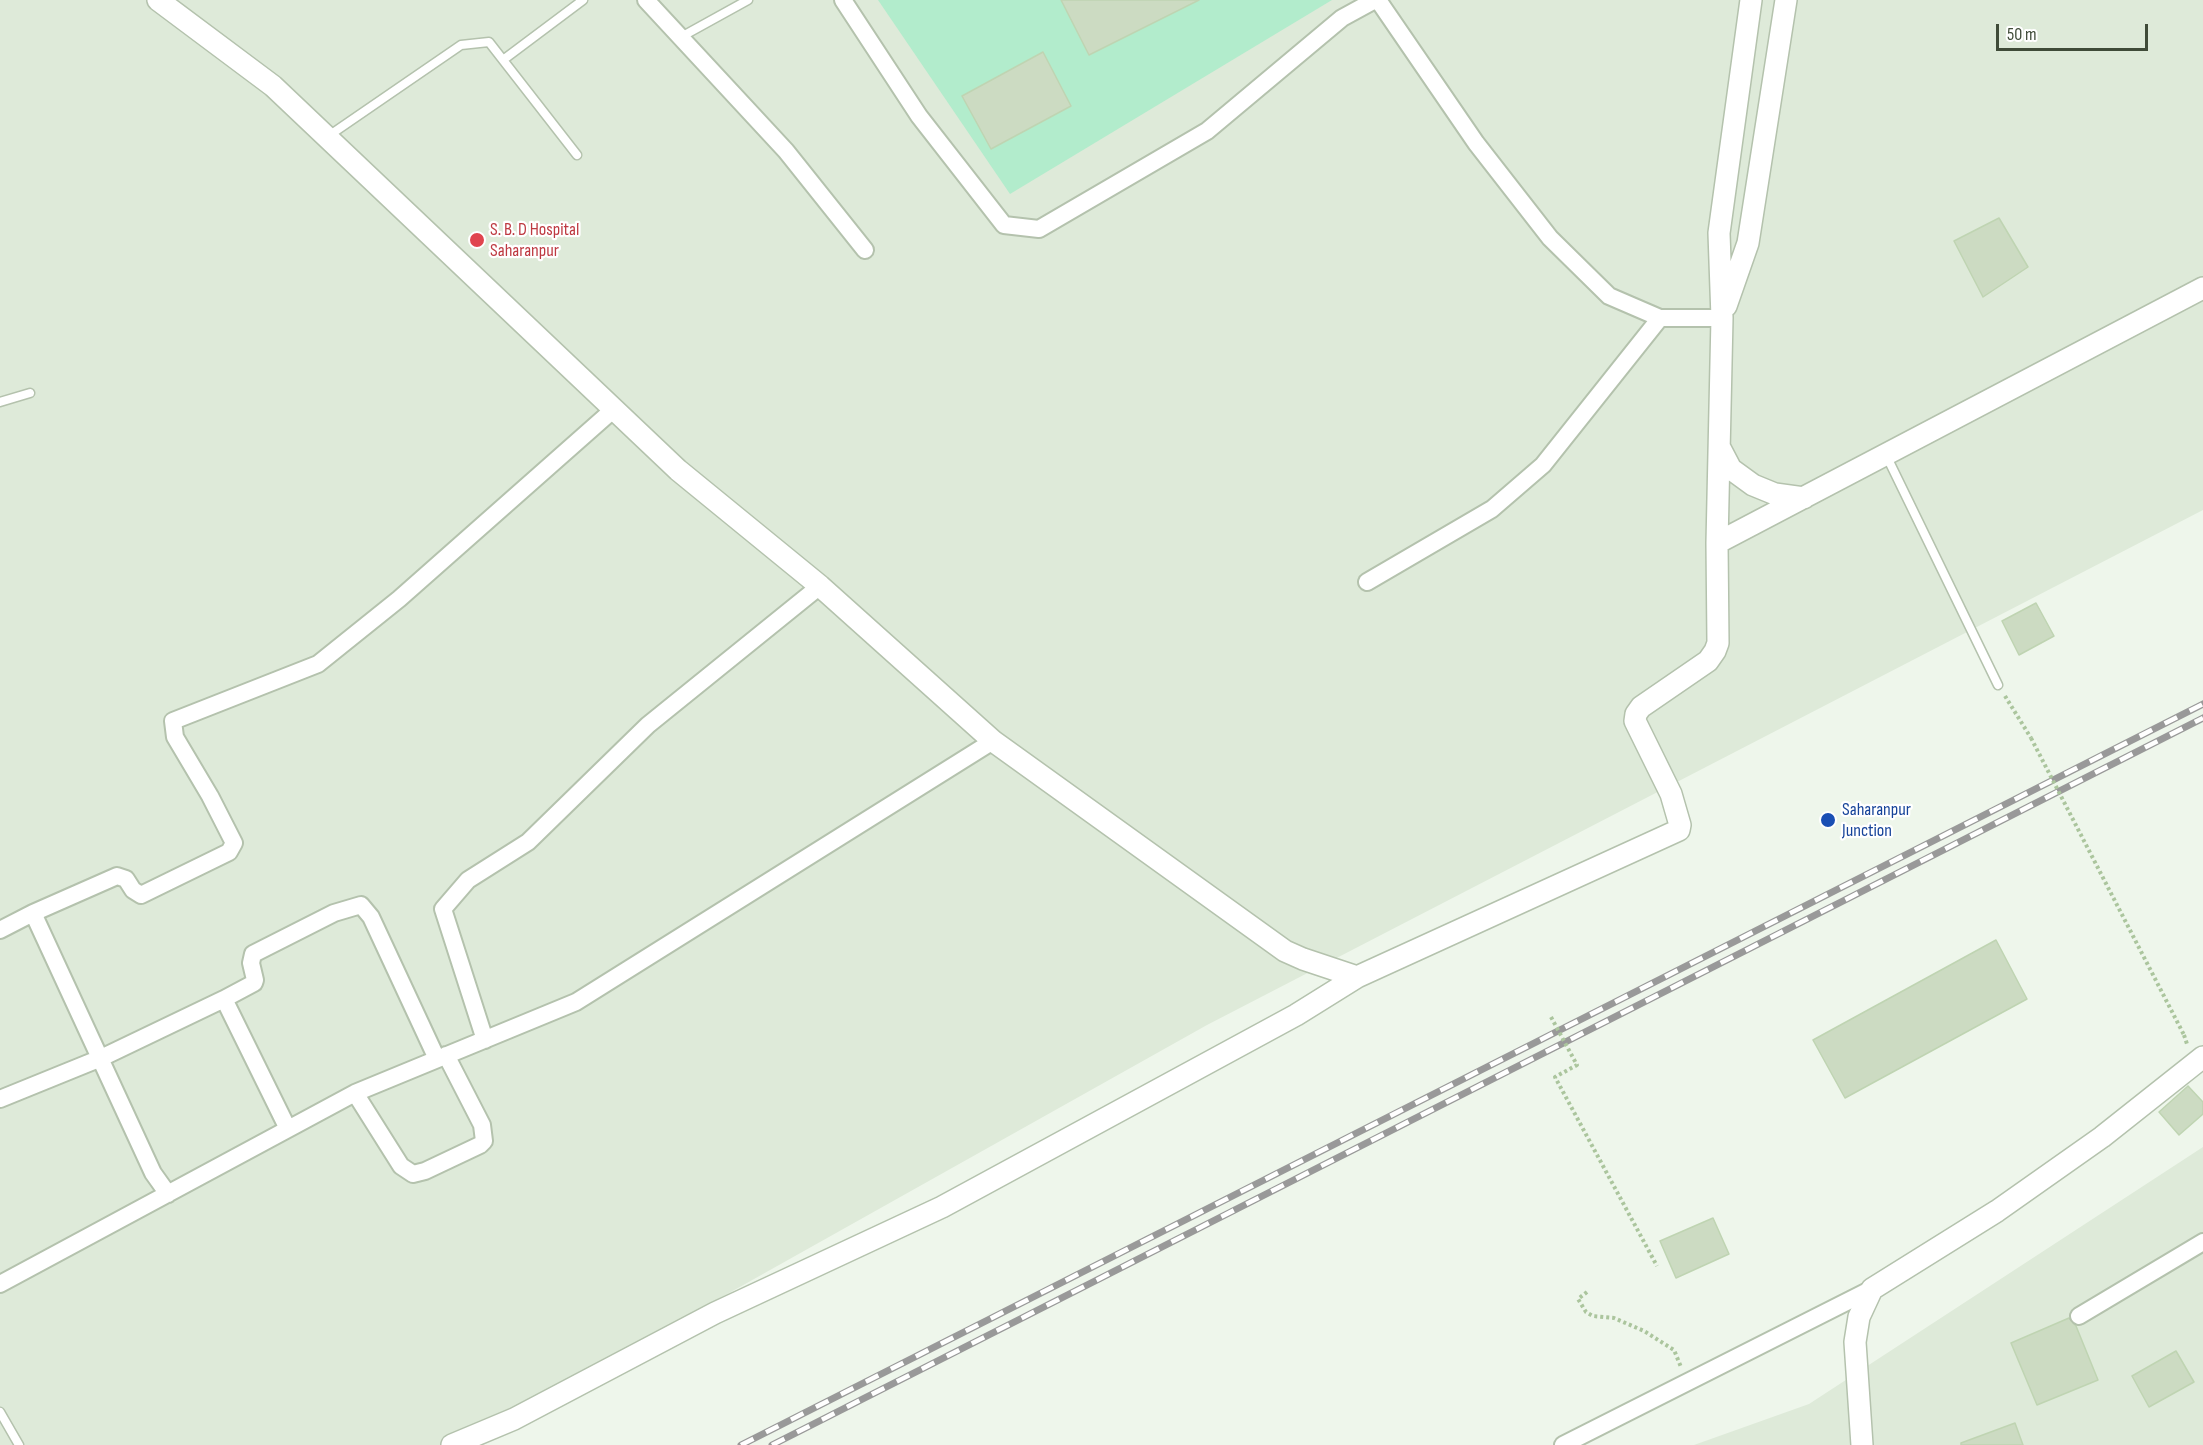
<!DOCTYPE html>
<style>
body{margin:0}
#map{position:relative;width:2203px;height:1445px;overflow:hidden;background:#eef6eb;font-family:"Sofia Sans Condensed",sans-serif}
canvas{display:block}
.scale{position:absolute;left:1996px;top:24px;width:152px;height:27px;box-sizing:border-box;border:3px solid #3f4b38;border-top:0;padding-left:8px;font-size:18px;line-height:21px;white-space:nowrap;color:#3f4b38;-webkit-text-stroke:4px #fff;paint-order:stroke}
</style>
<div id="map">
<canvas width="2203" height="1445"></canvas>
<div class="scale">50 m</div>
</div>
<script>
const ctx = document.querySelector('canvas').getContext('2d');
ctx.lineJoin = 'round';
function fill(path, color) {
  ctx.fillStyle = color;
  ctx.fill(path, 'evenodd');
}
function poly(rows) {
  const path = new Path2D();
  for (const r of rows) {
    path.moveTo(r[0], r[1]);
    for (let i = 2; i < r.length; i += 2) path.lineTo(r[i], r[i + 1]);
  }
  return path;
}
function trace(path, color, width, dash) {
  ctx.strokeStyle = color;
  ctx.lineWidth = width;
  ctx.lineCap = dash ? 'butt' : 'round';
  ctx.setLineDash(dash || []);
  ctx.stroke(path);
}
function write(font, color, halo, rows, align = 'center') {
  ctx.font = font + ' "Sofia Sans Condensed",sans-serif';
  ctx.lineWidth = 4.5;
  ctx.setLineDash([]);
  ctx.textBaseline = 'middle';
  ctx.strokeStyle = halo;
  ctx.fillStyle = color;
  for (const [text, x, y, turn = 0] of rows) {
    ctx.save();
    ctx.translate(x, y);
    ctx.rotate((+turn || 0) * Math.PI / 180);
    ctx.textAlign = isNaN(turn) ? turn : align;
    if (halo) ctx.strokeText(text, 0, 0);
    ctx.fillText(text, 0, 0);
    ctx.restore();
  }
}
fill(poly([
 [0,0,2203,0,2203,510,1207,1025,458,1445,0,1445],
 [2203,1147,2203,1445,1694,1445,1809,1404]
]), '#deead9');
fill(poly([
 [878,0,1332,0,1010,194]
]), '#b2eccc');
const building = poly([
 [1061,0,1199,0,1089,55,1061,0],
 [1043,52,1071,106,991,149,962,96,1043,52],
 [1999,218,2028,267,1983,297,1954,241,1999,218],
 [2036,603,2054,636,2019,655,2002,621,2036,603],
 [1996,940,2027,999,1845,1098,1813,1040,1996,940],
 [2188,1086,2203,1102,2203,1114,2179,1135,2159,1112,2188,1086],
 [1713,1218,1729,1254,1676,1278,1660,1241,1713,1218],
 [2069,1318,2076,1326,2098,1380,2037,1405,2011,1343,2069,1318],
 [2176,1351,2194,1382,2149,1407,2132,1376,2176,1351],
 [2015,1423,2023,1445,1961,1445,1961,1443,2015,1423]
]);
fill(building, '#ccdbc2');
trace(building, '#bfd4b2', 1.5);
const service = poly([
 [681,37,748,0],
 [503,60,583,0],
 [327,137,461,45,489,42,577,155],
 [0,402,30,393],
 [1886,455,1998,685],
 [0,1412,19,1445]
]);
const minor = poly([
 [646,0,786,151,865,250],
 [843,0,919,116,1004,225,1039,229,1207,131,1342,18,1375,0],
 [1378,0,1476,143,1550,238,1609,296,1660,318,1722,318],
 [1367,582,1492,509,1543,465,1660,318],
 [33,913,117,876,126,879,133,890,141,895,229,852,234,843,210,796,175,737,173,721,318,664,399,599,614,409],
 [0,930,33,913,153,1173,168,1194],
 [224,999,254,983,255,980,251,963,253,954,334,913,361,905,371,917,437,1059],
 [485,1040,443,909,468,880,528,842,648,725,820,586],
 [355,1093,401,1166,413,1174,425,1171,480,1145,484,1141,482,1125,446,1055],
 [0,1099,101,1058,224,999,288,1129],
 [0,1284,355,1093,576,1002,993,741],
 [2079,1316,2203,1242],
 [1563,1445,1872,1289]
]);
const tertiary = poly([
 [158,0,273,86,678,470,820,586,993,741,1285,951,1303,959,1357,977,1679,830,1680,825,1671,794,1635,721,1636,714,1641,707,1708,661,1715,651,1718,643,1717,543],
 [1751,0,1719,233,1722,318,1717,543,2203,288],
 [1726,306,1748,243,1786,0],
 [1720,448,1731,469,1753,485,1775,494,1804,498],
 [452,1445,514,1419,715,1313,942,1207,1296,1015,1357,977],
 [1862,1445,1855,1342,1859,1317,1872,1289,1997,1211,2102,1137,2203,1057]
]);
trace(service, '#b4c2ad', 11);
trace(minor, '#b4c2ad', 20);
trace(tertiary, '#b4c2ad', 24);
trace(poly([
 [2005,696,2031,738],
 [2184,1035,2187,1044],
 [1587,1292,1578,1299,1586,1312,1593,1316,1614,1318,1644,1331,1674,1350,1681,1367]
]), '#abc59d', 4, [3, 3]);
trace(service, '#fff', 8);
trace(minor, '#fff', 16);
trace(tertiary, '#fff', 21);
const rail = poly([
 [741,1445,2203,704],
 [772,1445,2203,718]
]);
trace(rail, '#999', 7);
trace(rail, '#fff', 4.5, [14]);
trace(poly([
 [2031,738,2184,1035],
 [1551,1017,1577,1065,1555,1077,1657,1266]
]), '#abc59d', 4, [3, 3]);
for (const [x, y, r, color] of [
 [477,240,8,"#e0444e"],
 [1828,820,8,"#1a4fb4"]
]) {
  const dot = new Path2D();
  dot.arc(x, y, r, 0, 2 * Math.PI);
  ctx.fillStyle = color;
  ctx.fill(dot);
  trace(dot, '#fff', 2);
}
write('18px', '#be3a42', '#fff', [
 ["S. B. D Hospital",490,230],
 ["Saharanpur",490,251]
], 'left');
write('18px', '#164399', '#fff', [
 ["Saharanpur",1842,810],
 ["Junction",1842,831]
], 'left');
</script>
